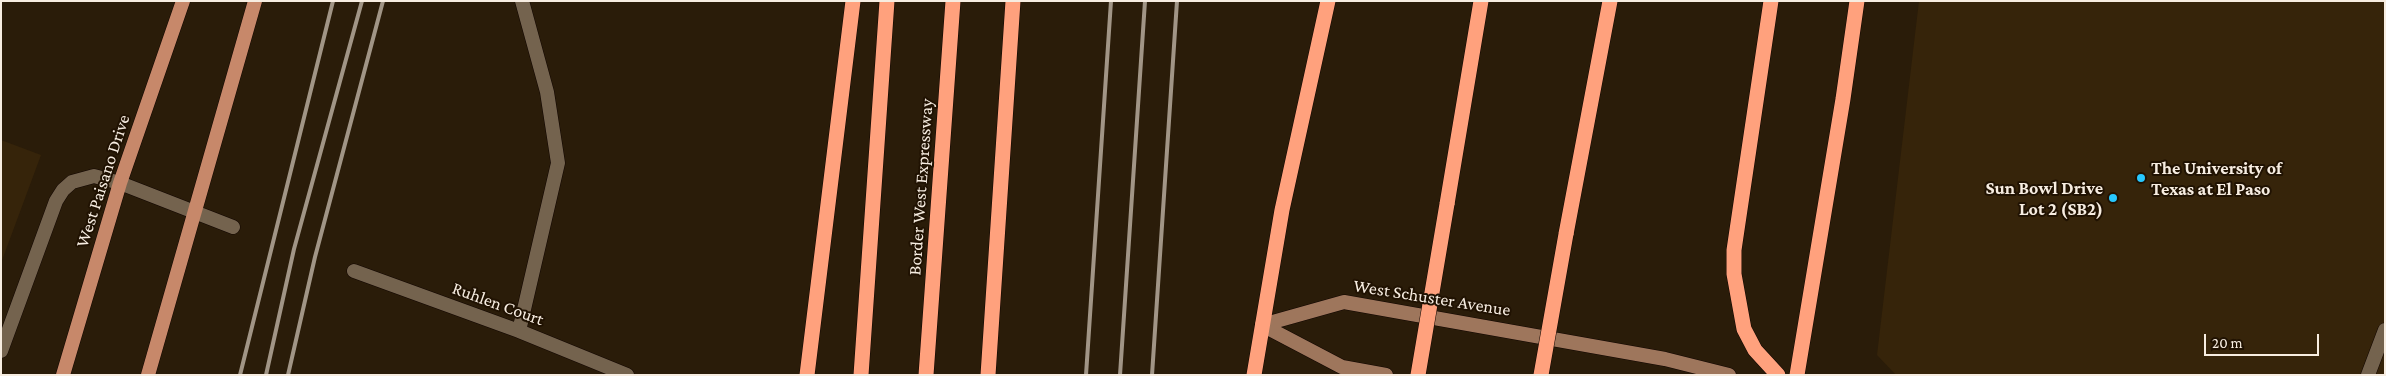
<!DOCTYPE html>
<style>
body{margin:0}
#map{position:relative;width:2386px;height:376px;overflow:hidden;background:#2a1c09;font-family:"Crimson Pro",serif}
canvas{display:block}
.frame{position:absolute;inset:0;border:2px solid #f7ede1;pointer-events:none}
.scale{position:absolute;left:2204px;top:334px;width:115px;height:22px;box-sizing:border-box;border:2px solid #f7ede1;border-top:0;padding-left:6px;font-size:15px;line-height:18px;white-space:nowrap;color:#f7ede1;-webkit-text-stroke:4px #201202;paint-order:stroke}
</style>
<div id="map">
<canvas width="2386" height="376"></canvas>
<div class="frame"></div>
<div class="scale">20 m</div>
</div>
<script>
const ctx = document.querySelector('canvas').getContext('2d');
ctx.lineJoin = 'round';
function fill(path, color) {
  ctx.fillStyle = color;
  ctx.fill(path, 'evenodd');
}
function poly(rows) {
  const path = new Path2D();
  for (const r of rows) {
    path.moveTo(r[0], r[1]);
    for (let i = 2; i < r.length; i += 2) path.lineTo(r[i], r[i + 1]);
  }
  return path;
}
function trace(path, color, width, dash) {
  ctx.strokeStyle = color;
  ctx.lineWidth = width;
  ctx.lineCap = dash ? 'butt' : 'round';
  ctx.setLineDash(dash || []);
  ctx.stroke(path);
}
function write(font, color, halo, rows, align = 'center') {
  ctx.font = font + ' "Crimson Pro",serif';
  ctx.lineWidth = 4;
  ctx.setLineDash([]);
  ctx.textBaseline = 'middle';
  ctx.strokeStyle = halo;
  ctx.fillStyle = color;
  for (const [text, x, y, turn = 0] of rows) {
    ctx.save();
    ctx.translate(x, y);
    ctx.rotate((+turn || 0) * Math.PI / 180);
    ctx.textAlign = isNaN(turn) ? turn : align;
    if (halo) ctx.strokeText(text, 0, 0);
    ctx.fillText(text, 0, 0);
    ctx.restore();
  }
}
fill(poly([
 [1919,1,2385,1,2385,375,1896,375,1877,355],
 [1,140,41,155,1,263]
]), '#36240a');
const service = poly([
 [120,183,233,227],
 [354,271,519,331,627,375],
 [519,331,558,163,547,92,522,1]
]);
const minor = poly([
 [1,351,56,201,63,190,72,182,94,176,120,183]
]);
const tertiary = poly([
 [2368,375,2385,330]
]);
const secondary = poly([
 [1262,325,1344,302,1665,359,1729,375],
 [1262,325,1342,367,1386,375]
]);
const primary = poly([
 [63,375,120,183,183,1],
 [148,375,255,1]
]);
const motorway = poly([
 [1771,1,1734,250,1734,274,1744,329,1755,350,1778,375],
 [1447,204,1481,1],
 [1566,234,1610,1],
 [807,375,853,1],
 [861,375,887,1],
 [926,375,953,1],
 [988,375,1013,1],
 [1254,375,1282,210,1328,1],
 [1797,375,1843,99,1857,1]
]);
trace(service, '#120600', 15);
trace(minor, '#120600', 15);
trace(tertiary, '#120600', 15);
trace(secondary, '#120600', 15);
trace(primary, '#120600', 15);
trace(motorway, '#120600', 16);
trace(service, '#74634e', 14);
trace(minor, '#74634e', 14);
trace(tertiary, '#74634e', 14);
trace(secondary, '#9e765c', 14);
trace(primary, '#c7886a', 14);
trace(motorway, '#ffa17d', 15);
trace(poly([
 [240,375,333,1],
 [266,375,294,249,362,1],
 [288,375,315,257,383,1],
 [1086,375,1111,1],
 [1120,375,1145,1],
 [1152,375,1177,1]
]), '#a19586', 4);
const motorwayBridge = poly([
 [1418,375,1447,204],
 [1541,375,1566,234]
]);
trace(motorwayBridge, '#120600', 16, []);
trace(motorwayBridge, '#ffa17d', 15);
for (const [x, y, r, color] of [
 [2141,178,5,"#27c8ff"],
 [2113,198,5,"#27c8ff"]
]) {
  const dot = new Path2D();
  dot.arc(x, y, r, 0, 2 * Math.PI);
  ctx.fillStyle = color;
  ctx.fill(dot);
  trace(dot, '#201202', 2);
}
write('bold 18px', '#f7ede1', '#201202', [
 ["The University of",2151,168],
 ["Texas at El Paso",2151,189],
 ["Sun Bowl Drive",2103,188,"right"],
 ["Lot 2 (SB2)",2103,209,"right"]
], 'left');
write('18px', '#f7ede1', '#201202', [
 ["West Paisano Drive",103,181,-72],
 ["Border West Expressway",921,187,-86],
 ["West Schuster Avenue",1432,298,9],
 ["Ruhlen Court",498,304,20]
]);
</script>
